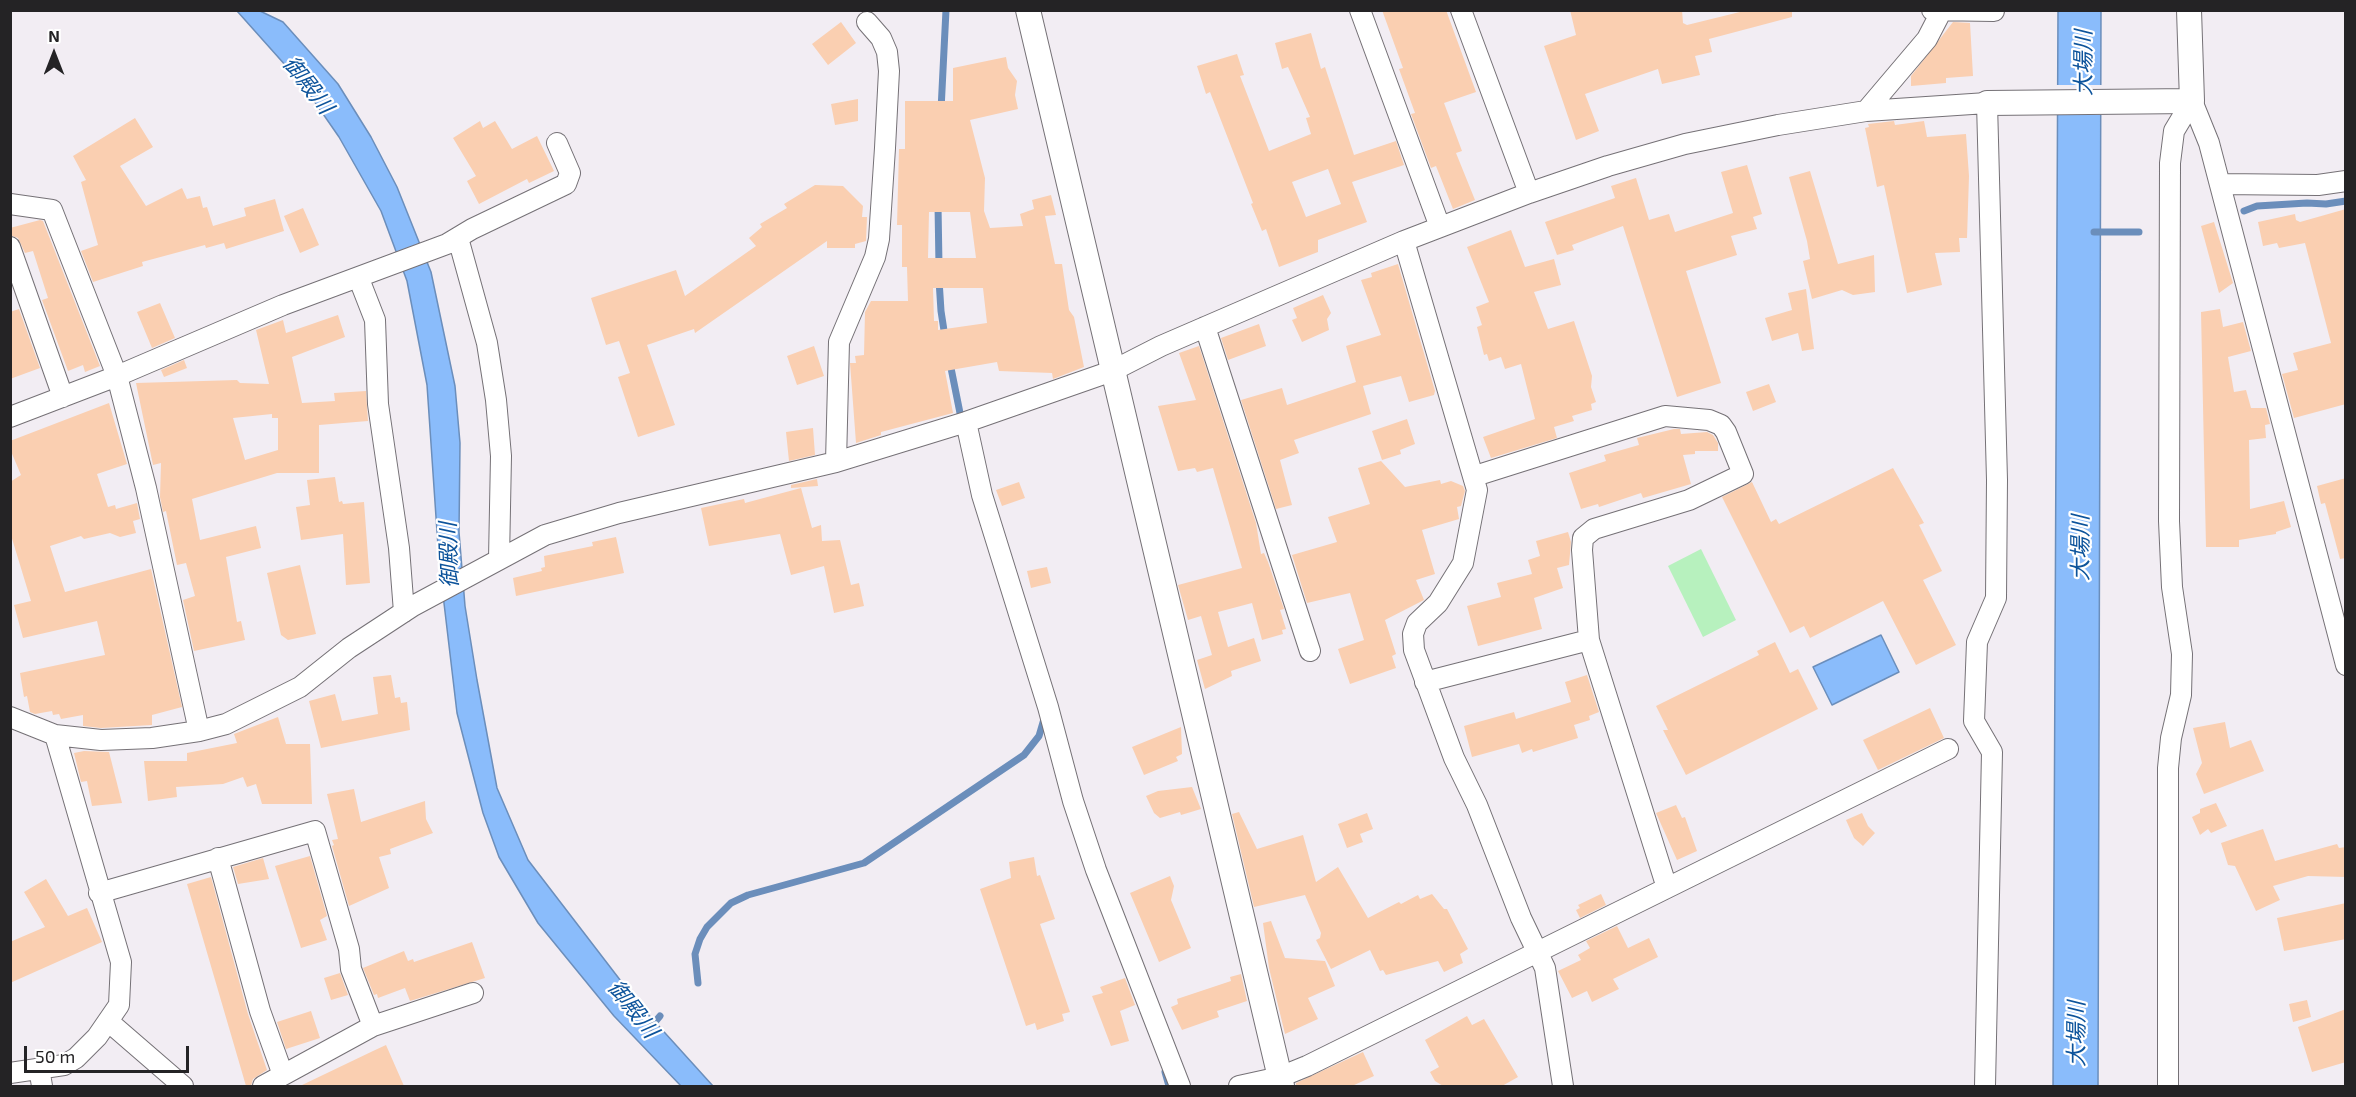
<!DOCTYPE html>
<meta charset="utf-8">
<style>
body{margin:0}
#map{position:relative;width:2356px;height:1097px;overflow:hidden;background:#f2edf3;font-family:"Exo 2",sans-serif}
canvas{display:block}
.frame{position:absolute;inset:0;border:12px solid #242325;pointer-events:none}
.north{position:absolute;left:24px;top:24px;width:60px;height:60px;-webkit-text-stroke:4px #fff;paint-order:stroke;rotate:0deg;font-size:16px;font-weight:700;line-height:24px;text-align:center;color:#242325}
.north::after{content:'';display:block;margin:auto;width:21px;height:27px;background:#242325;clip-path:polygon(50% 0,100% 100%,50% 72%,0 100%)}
.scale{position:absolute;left:24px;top:1046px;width:165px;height:27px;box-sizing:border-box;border:3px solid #242325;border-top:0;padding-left:8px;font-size:18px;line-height:21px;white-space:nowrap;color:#242325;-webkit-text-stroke:4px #fff;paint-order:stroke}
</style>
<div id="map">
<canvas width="2356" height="1097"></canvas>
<div class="frame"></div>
<div class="north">N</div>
<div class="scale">50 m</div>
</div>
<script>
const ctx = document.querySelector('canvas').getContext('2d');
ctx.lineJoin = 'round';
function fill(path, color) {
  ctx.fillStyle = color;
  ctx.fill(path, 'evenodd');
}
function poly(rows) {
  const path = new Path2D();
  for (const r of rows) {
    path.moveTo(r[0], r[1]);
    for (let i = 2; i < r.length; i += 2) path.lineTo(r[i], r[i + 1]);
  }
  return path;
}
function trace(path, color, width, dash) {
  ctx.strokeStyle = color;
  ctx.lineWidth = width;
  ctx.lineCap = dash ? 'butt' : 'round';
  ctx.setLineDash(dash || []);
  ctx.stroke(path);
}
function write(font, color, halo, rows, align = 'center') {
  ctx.font = font + ' "Exo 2","Noto Sans JP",sans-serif';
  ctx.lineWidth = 4.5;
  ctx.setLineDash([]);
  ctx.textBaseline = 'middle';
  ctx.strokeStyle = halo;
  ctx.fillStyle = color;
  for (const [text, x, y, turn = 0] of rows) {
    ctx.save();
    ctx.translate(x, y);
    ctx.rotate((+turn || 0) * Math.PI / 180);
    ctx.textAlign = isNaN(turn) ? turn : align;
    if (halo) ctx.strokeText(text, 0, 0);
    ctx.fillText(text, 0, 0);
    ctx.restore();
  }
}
fill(poly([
 [1701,549,1736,620,1703,637,1668,566]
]), '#b7f1be');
const water = poly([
 [2101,10,2098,1086,2053,1086,2058,11,2101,10],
 [237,11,260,11,283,22,338,84,371,137,397,187,431,272,455,386,460,443,459,532,465,606,477,680,497,788,528,860,637,1002,713,1086,681,1086,614,1016,538,923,499,857,483,813,457,713,439,561,427,385,407,281,381,211,339,137,303,85,237,11],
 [1881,635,1899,672,1832,705,1813,667,1881,635]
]);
fill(water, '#8abcfb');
trace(water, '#6b8ebb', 1.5);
fill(poly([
 [2054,85,2105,85,2105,115,2054,114]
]), '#f2edf3');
trace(poly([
 [941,110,946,10],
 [938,205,939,266],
 [2244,211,2257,206,2307,203,2326,204,2346,201],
 [2094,232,2139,232],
 [939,280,941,311,945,337],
 [950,363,960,413],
 [698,983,695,954,700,939,707,927,731,903,748,895,864,863,1024,755,1039,736,1044,719],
 [650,1028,660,1016],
 [1165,1072,1169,1086]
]), '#6b8ebb', 7);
fill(poly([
 [1382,10,1446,10,1476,92,1444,103,1462,151,1456,153,1475,200,1453,209,1436,166,1431,168,1411,114,1415,113,1399,69,1403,68],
 [1570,10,1682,10,1683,23,1687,25,1748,10,1792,10,1792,17,1709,39,1712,52,1695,56,1700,75,1662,84,1658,69,1585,94,1599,131,1576,140,1544,46,1576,35],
 [841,22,856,43,828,65,812,44],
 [1953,22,1970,23,1973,76,1946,78,1946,83,1911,86,1911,76],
 [1311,33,1321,69,1325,67,1354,155,1396,141,1404,165,1352,182,1367,222,1318,240,1318,252,1279,267,1266,229,1262,231,1251,204,1253,203,1210,92,1206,94,1197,66,1237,54,1244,75,1240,76,1269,151,1311,134,1306,118,1310,117,1288,67,1282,69,1275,43],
 [1328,169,1341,204,1306,217,1292,182],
 [1006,57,1008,68,1017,81,1015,95,1018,109,970,120,985,178,984,211,990,228,1023,226,1020,214,1034,209,1032,200,1051,195,1056,215,1045,216,1055,264,1062,264,1069,310,1074,317,1084,367,1053,379,1052,373,999,371,997,362,945,371,953,413,881,432,881,435,856,443,850,363,856,363,855,356,864,355,865,312,871,301,908,301,907,267,902,267,902,225,897,225,899,149,905,149,905,101,953,101,953,68],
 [929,212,970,212,976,258,928,258],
 [933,288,983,288,987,323,938,330,938,321,934,321],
 [858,99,858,121,835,125,831,104],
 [135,118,153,147,120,166,146,206,182,188,187,199,200,196,203,208,207,207,213,226,246,216,244,208,275,199,284,231,226,249,224,243,206,248,205,245,142,262,143,266,93,282,81,251,98,245,81,182,86,180,73,156],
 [480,121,483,128,495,121,512,149,537,136,554,171,529,183,527,179,479,204,467,181,476,176,453,138],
 [1894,121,1895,125,1924,121,1927,137,1966,134,1969,176,1967,238,1959,238,1960,252,1935,253,1942,285,1907,293,1884,185,1877,187,1865,128,1869,127,1868,124],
 [1747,165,1762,214,1753,217,1757,229,1731,236,1737,255,1686,271,1721,383,1677,397,1623,226,1572,245,1574,250,1557,255,1545,222,1615,198,1611,186,1636,178,1649,220,1669,214,1675,232,1733,213,1721,172],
 [1810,171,1838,264,1874,255,1875,292,1853,295,1842,290,1812,299,1803,261,1810,259,1807,241,1789,177],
 [815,185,843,186,863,206,862,217,867,217,866,241,855,244,855,248,827,248,827,241,695,333,694,329,647,345,675,425,638,437,618,377,630,373,619,341,606,345,591,298,676,270,685,296,756,246,749,238,762,227,760,224,787,208,784,204],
 [303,208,319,245,300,253,284,216],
 [2346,209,2346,404,2294,418,2282,374,2298,370,2293,353,2331,343,2305,243,2279,248,2277,243,2263,246,2258,222,2295,214,2296,220,2300,222],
 [40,220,43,221,100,366,85,372,83,365,68,371,42,300,48,298,33,251,25,253,18,238,10,235,10,228],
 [2214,222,2233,283,2219,293,2201,226],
 [1511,230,1525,267,1554,259,1561,285,1534,292,1548,329,1574,321,1592,376,1591,387,1596,402,1591,404,1592,410,1572,416,1574,421,1554,427,1557,438,1491,458,1483,437,1535,419,1521,364,1505,369,1501,357,1489,361,1487,354,1484,355,1477,327,1482,325,1476,307,1489,302,1467,247],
 [1398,264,1435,391,1434,395,1409,402,1401,376,1363,386,1371,414,1294,440,1299,453,1280,460,1292,505,1276,509,1241,400,1282,388,1287,405,1356,382,1346,346,1381,335,1361,280,1372,277,1371,273],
 [1806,289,1814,349,1802,351,1798,333,1772,341,1765,318,1792,310,1788,293],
 [1323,295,1331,313,1327,319,1329,330,1302,342,1292,320,1297,318,1293,308],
 [160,303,175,338,152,348,137,312],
 [19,309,40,368,10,379,10,312],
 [2220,309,2223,327,2243,322,2251,351,2228,357,2234,392,2246,390,2251,408,2266,408,2270,424,2265,425,2266,438,2249,440,2250,509,2284,501,2291,527,2276,532,2276,534,2239,540,2239,547,2206,547,2201,312],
 [338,315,345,337,292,357,302,403,335,401,334,393,366,391,368,421,319,425,319,473,277,473,192,499,200,540,256,526,261,548,226,557,237,622,241,621,245,640,194,651,183,600,195,596,186,563,177,565,166,511,163,512,160,497,161,463,153,465,136,383,237,380,240,383,269,384,256,330,283,320,286,333],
 [272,414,272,418,278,418,278,450,245,460,233,418],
 [1259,324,1266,346,1228,360,1221,338],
 [814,346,824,376,797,385,787,356],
 [1199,346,1256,523,1261,554,1264,553,1268,562,1284,609,1280,610,1286,629,1282,630,1283,634,1262,640,1252,603,1218,612,1228,647,1254,638,1261,661,1231,671,1232,676,1205,689,1197,660,1212,655,1201,616,1188,620,1178,585,1242,568,1213,468,1197,472,1195,468,1178,471,1158,406,1196,400,1179,353],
 [184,360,187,368,164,377,161,370],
 [1769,384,1776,402,1753,411,1746,392],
 [109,403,127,464,97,474,108,507,115,505,116,509,137,503,140,519,133,521,136,533,120,537,110,533,84,539,81,536,50,546,65,592,151,569,182,707,152,715,152,725,101,728,83,726,83,715,61,719,59,714,53,715,52,711,35,714,30,712,27,696,24,697,20,673,105,655,97,621,23,638,14,605,31,601,10,532,10,482,21,475,10,449,10,441],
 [1407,419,1415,444,1400,450,1401,454,1382,460,1372,431],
 [813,428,815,455,789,461,786,432],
 [1674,429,1680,429,1681,434,1707,432,1713,435,1718,443,1718,451,1695,451,1695,454,1683,455,1691,484,1643,498,1641,493,1599,507,1598,504,1581,509,1569,473,1606,461,1604,455,1639,445,1637,438],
 [1381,461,1405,487,1440,480,1441,484,1451,481,1463,486,1465,491,1461,506,1457,507,1459,519,1422,530,1435,574,1416,580,1424,600,1385,620,1396,654,1392,656,1396,668,1350,684,1338,649,1364,640,1350,593,1307,603,1292,555,1337,542,1328,517,1370,504,1358,468],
 [1893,468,1924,523,1919,525,1942,571,1923,580,1956,645,1916,665,1883,601,1810,638,1804,626,1790,633,1722,497,1752,482,1771,522,1776,519,1779,524],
 [335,477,339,502,342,501,343,504,364,502,370,583,346,585,343,534,301,540,296,507,310,505,307,480],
 [2346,478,2346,558,2340,559,2325,503,2321,504,2317,486],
 [817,479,818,486,791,488,791,485],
 [1019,482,1025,498,1002,506,996,490],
 [801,488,812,528,821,525,822,541,840,540,851,585,859,583,864,606,834,613,824,566,791,575,780,534,709,546,701,508,744,499,745,503],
 [1568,532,1571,542,1569,565,1557,568,1563,588,1534,598,1542,629,1478,646,1467,606,1501,597,1497,583,1532,574,1528,560,1540,556,1536,541],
 [616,537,624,573,516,596,513,578,542,571,541,568,545,567,544,556,593,546,592,542],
 [300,565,316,634,288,640,281,635,267,573],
 [1047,567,1051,583,1031,588,1027,571],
 [1775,642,1790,673,1798,669,1818,709,1686,775,1663,730,1668,730,1656,706,1759,655,1757,651],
 [391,675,395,698,400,697,401,703,407,702,410,730,321,748,309,701,335,694,342,721,378,714,373,677],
 [1587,675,1599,712,1589,716,1590,720,1574,725,1578,738,1533,752,1532,749,1522,753,1519,744,1472,757,1464,726,1514,712,1516,719,1571,702,1565,682],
 [1930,708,1944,738,1878,770,1863,740],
 [278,717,286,744,310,744,312,804,262,804,256,784,247,787,243,777,223,784,176,787,177,797,148,801,144,761,187,761,187,753,237,743,234,734],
 [2225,722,2230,748,2251,740,2264,771,2204,794,2196,774,2202,763,2193,728],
 [1181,727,1182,754,1176,757,1178,761,1144,775,1132,747],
 [84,751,109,752,122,803,92,806,87,781,81,782,74,753],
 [1192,787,1201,809,1181,815,1180,812,1160,818,1154,813,1146,796,1158,791],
 [354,789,361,822,425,801,426,819,433,833,390,849,391,854,379,857,389,888,349,906,332,846,334,845,332,840,338,839,327,794],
 [2216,803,2227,826,2211,833,2208,829,2200,835,2192,817,2200,813,2200,809],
 [1676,805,1682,818,1685,817,1697,851,1677,860,1656,813],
 [1239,812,1257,849,1303,835,1316,882,1338,867,1368,918,1399,902,1401,904,1418,895,1420,899,1432,894,1444,909,1447,909,1468,949,1460,954,1463,963,1444,972,1438,961,1386,975,1383,970,1380,971,1370,950,1331,969,1316,940,1320,938,1321,933,1305,895,1254,907,1232,814],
 [1367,813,1373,829,1360,834,1363,842,1347,848,1338,824],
 [1862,813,1868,826,1875,833,1863,846,1854,838,1846,820],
 [2263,829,2275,861,2337,844,2339,848,2346,847,2346,877,2308,876,2273,886,2280,900,2256,911,2235,866,2228,865,2221,843],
 [310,856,327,916,320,920,327,940,301,948,275,866],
 [1034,857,1037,876,1040,875,1055,919,1040,924,1070,1012,1062,1014,1064,1021,1037,1030,1035,1023,1026,1026,980,889,1011,878,1009,862],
 [263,858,269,879,238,884,233,867],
 [1170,876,1174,886,1171,900,1191,948,1159,962,1130,893],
 [211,877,248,1014,267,1070,253,1079,251,1086,246,1086,187,884],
 [46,879,68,916,87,908,102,942,10,983,10,942,45,927,24,892],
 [1601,894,1606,905,1580,918,1576,910,1580,908,1578,905],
 [2346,903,2346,939,2284,951,2277,918],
 [1271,921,1285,958,1325,961,1335,986,1308,998,1318,1019,1285,1034,1269,968,1263,923],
 [1617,926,1628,948,1649,938,1658,957,1613,979,1619,989,1592,1002,1587,991,1572,998,1558,971,1581,960,1578,955,1590,948,1586,941],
 [472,942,485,978,410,1001,405,988,378,998,377,994,374,995,363,968,404,951,408,961,413,959,414,962],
 [340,973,348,995,331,1000,324,978],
 [1241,974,1247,1001,1217,1011,1219,1017,1182,1030,1171,1007,1178,1004,1177,999,1231,981,1230,977],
 [1125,978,1135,1005,1120,1011,1129,1041,1111,1046,1092,996,1103,993,1100,987],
 [2307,1000,2311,1017,2293,1022,2289,1004],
 [2346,1009,2346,1062,2312,1072,2298,1027],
 [311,1011,320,1038,286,1049,277,1022],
 [1467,1016,1472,1025,1484,1019,1518,1077,1502,1086,1443,1086,1435,1081,1430,1072,1439,1067,1425,1040],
 [386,1045,404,1086,300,1086,373,1051],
 [1363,1052,1374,1076,1352,1086,1296,1086,1296,1083]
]), '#facfb1');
const minor = poly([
 [1360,10,1440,227],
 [1461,10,1529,193],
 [1932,10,1994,11],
 [1866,111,1927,39,1941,12],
 [2220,184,2318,185,2346,181],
 [10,204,52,210,117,376,146,488,199,731],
 [458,238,487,343,496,400,501,456,499,559],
 [1404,241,1477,490,1463,563,1438,603,1417,623,1413,634,1414,650,1454,758,1477,805,1521,918,1545,968,1563,1086],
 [10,247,63,397],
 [359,279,375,320,378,404,399,548,404,612],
 [1205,327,1310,651],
 [10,417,117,376,283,305,447,244,472,229,566,184,570,173,557,143],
 [966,422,982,495,1048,707,1073,801,1096,870,1180,1086],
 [836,462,839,342,875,257,879,239,885,148,889,71,887,52,881,38,867,22],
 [1475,476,1665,416,1709,420,1721,425,1726,432,1743,474,1689,500,1594,529,1583,538,1582,550,1589,640,1667,888],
 [1425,682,1589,640],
 [10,717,55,735,101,740,152,738,199,731,226,724,300,687,349,648,413,606,545,535,619,513,836,462,966,422,1112,371,1161,346,1404,241,1529,193,1608,166,1685,144,1778,125,1866,111,1987,103,1997,480,1996,598,1977,642,1974,721,1992,752,1985,1086],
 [218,858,260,1011,283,1075],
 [99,893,315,831,349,949,351,969,373,1026],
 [109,1022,183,1086],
 [39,1068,42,1086],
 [10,1073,64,1065,76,1058,97,1037,119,1005,121,962,55,735],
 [263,1086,373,1026,473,993],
 [1239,1086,1280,1077,1307,1066,1948,749],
 [2168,1086,2168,768,2171,738,2181,695,2182,654,2172,587,2169,521,2170,163,2174,131,2192,101,2209,143,2346,665]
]);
const tertiary = poly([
 [1028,10,1282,1086],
 [1987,103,2192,101,2189,10]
]);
trace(minor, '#757176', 22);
trace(tertiary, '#757176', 26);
trace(minor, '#fff', 20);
trace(tertiary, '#fff', 24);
write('italic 22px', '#0c539b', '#fff', [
 ["大場川",2084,63,-90],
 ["御殿川",308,85,52],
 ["大場川",2081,548,-90],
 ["御殿川",449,555,-92],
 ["御殿川",633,1009,52],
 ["大場川",2077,1034,-90]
]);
</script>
